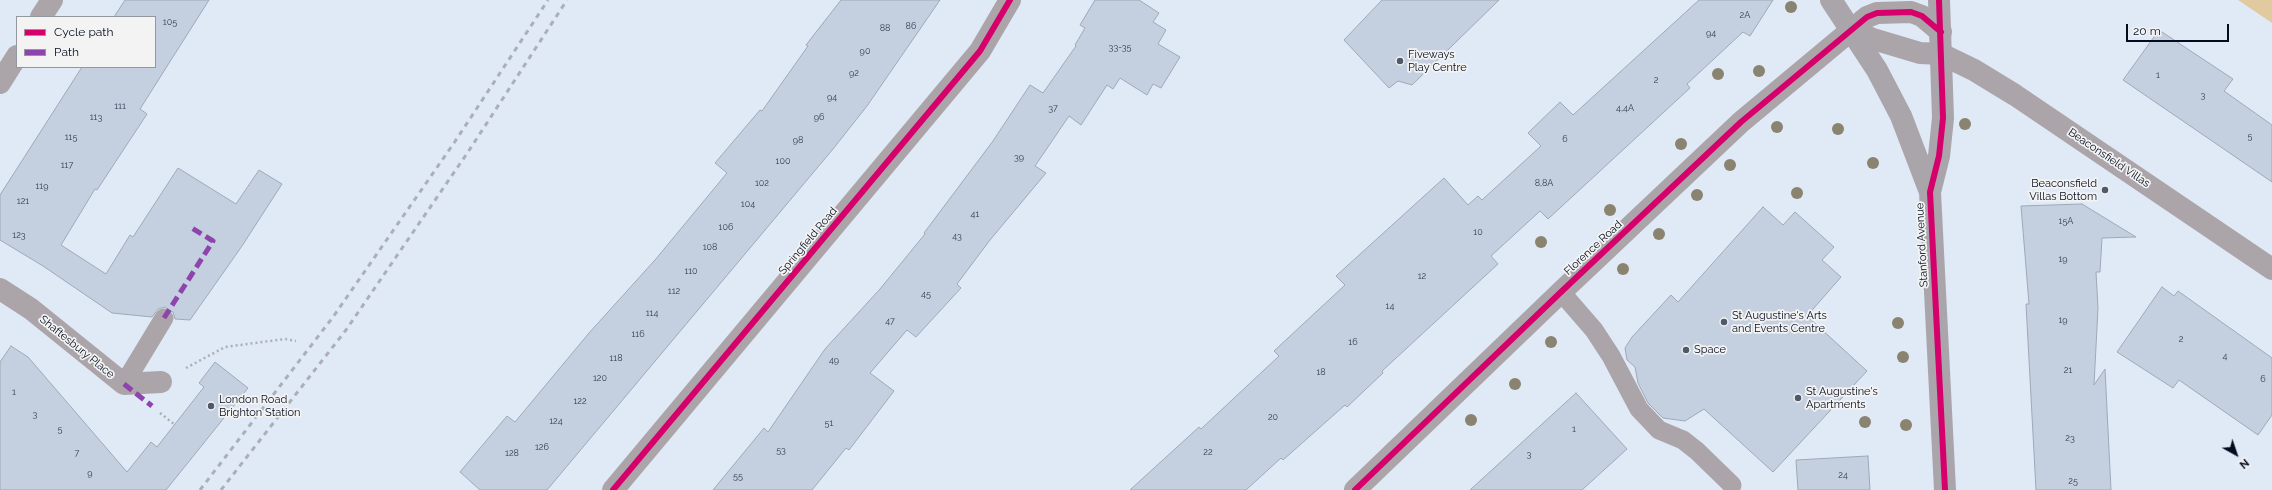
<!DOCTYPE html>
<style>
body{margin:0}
#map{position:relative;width:2272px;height:490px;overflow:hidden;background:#e0e9f6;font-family:Raleway,sans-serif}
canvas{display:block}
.legend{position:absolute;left:16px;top:16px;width:140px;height:52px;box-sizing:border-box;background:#f3f3f3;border:1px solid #93979e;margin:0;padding:5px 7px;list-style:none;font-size:12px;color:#030c1f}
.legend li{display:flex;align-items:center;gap:8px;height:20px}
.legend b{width:20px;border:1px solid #93979e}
.north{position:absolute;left:2216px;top:434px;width:40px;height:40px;-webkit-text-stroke:3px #f3f3f3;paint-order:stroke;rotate:140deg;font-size:11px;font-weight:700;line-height:16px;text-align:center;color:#030c1f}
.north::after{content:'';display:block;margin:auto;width:14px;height:18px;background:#030c1f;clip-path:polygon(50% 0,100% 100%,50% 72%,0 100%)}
.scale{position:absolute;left:2126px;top:24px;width:103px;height:18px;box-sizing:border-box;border:2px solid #030c1f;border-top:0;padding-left:5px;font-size:12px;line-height:14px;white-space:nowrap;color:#030c1f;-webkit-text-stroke:3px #f3f3f3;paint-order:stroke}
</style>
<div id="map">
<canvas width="2272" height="490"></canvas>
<ul class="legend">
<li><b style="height:5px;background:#d6006c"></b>Cycle path</li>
<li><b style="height:5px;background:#8e44ad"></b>Path</li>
</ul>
<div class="north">N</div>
<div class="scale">20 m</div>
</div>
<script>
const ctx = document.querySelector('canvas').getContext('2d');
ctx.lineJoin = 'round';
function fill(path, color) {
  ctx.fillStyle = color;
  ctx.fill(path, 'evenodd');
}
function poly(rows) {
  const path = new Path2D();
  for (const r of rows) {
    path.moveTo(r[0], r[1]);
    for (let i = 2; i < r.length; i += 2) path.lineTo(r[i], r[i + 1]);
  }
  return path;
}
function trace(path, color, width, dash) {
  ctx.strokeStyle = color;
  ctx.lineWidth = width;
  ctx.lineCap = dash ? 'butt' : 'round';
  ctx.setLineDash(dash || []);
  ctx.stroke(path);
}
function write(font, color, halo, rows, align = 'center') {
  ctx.font = font + ' Raleway,sans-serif';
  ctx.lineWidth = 3.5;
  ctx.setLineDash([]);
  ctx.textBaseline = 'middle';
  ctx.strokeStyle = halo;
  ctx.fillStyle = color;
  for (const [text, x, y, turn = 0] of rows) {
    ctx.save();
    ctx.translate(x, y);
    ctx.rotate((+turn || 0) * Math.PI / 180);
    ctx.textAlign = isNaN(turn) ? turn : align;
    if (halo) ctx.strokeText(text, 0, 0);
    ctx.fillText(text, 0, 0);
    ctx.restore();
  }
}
fill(poly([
 [2238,0,2272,0,2272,23]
]), '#e1ca9f');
const building = poly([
 [125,0,209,0,140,109,147,114,97,190,95,189,61,245,106,274,130,235,133,237,178,168,236,204,259,170,282,184,242,246,190,320,175,319,173,312,165,307,158,309,152,317,112,313,43,266,0,240,0,195,82,67,155,67,155,17,114,17,125,0],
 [841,0,940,0,867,106,833,149,547,490,480,490,460,472,507,416,515,422,589,333,655,260,727,173,715,163,760,110,762,111,808,46,806,45,841,0],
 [1095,0,1139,0,1159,13,1153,22,1166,30,1158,44,1180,57,1161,88,1153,84,1147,95,1120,78,1113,89,1107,85,1081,125,1069,116,1035,166,1046,173,990,240,957,284,961,288,916,337,907,330,870,373,894,391,849,450,846,448,812,490,713,490,764,428,768,432,825,349,880,289,925,234,924,233,993,141,1030,85,1043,93,1076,46,1075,45,1085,28,1080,25,1095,0],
 [1382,0,1499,0,1412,85,1398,81,1389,88,1344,40,1382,0],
 [1699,0,1773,0,1750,36,1743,32,1687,84,1690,88,1548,219,1540,211,1491,256,1498,264,1382,371,1383,373,1347,407,1345,405,1283,460,1281,458,1246,490,1130,490,1199,427,1201,429,1279,356,1274,351,1345,285,1336,276,1444,178,1468,205,1478,196,1482,200,1541,146,1528,133,1560,102,1573,115,1699,0],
 [2159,30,2233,79,2224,91,2272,125,2272,182,2123,80,2159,30],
 [2082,204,2136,237,2102,238,2100,272,2096,272,2098,308,2094,385,2105,369,2111,490,2036,490,2026,304,2029,304,2021,206,2082,204],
 [1763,207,1783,225,1795,212,1834,247,1822,260,1841,277,1807,316,1867,371,1773,472,1704,409,1685,421,1663,418,1648,403,1638,383,1635,367,1627,360,1625,348,1632,337,1671,295,1678,302,1763,207],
 [2162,287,2174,296,2178,291,2272,358,2272,415,2258,435,2179,380,2173,388,2117,352,2162,287],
 [11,346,28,357,127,472,151,442,157,447,204,387,199,383,215,362,248,388,166,490,0,490,0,362,11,346],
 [1576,393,1627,449,1582,490,1470,490,1576,393],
 [1868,456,1870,490,1798,490,1796,460,1868,456]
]);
fill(building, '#c4cfdf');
trace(building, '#9ea9b8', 1);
trace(poly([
 [186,368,225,347,285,339,296,341],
 [160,413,174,424]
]), '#adaeb5', 2.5, [2, 3]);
trace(poly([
 [1561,292,1594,330,1611,356,1639,409,1659,430,1683,440,1697,451,1732,485],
 [124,384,164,318]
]), '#aba5a9', 19);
trace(poly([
 [41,17,52,0],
 [1852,30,1873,39,1920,53,1941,54,1974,70,2015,95,2272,269],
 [0,83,17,56],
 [0,289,31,309,124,384,161,382],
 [613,490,980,51,1010,0],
 [1355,490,1561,292,1741,122,1867,17,1877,13,1911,12,1922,16,1941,32]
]), '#aba5a9', 22);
trace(poly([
 [1831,0,1877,70,1901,116,1930,192],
 [1939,0,1943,118,1939,156,1930,192,1945,490]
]), '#a9a5aa', 22);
trace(poly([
 [200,490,333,317,454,143,548,0],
 [221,490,346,330,468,152,567,0]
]), '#adafb6', 3, [5, 5]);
trace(poly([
 [164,318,213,241,192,228],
 [124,384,152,406]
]), '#8e44ad', 5, [10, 5]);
trace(poly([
 [1939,0,1943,118,1939,156,1930,192,1945,490],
 [613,490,980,51,1010,0],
 [1355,490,1561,292,1741,122,1867,17,1877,13,1911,12,1922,16,1941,32]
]), '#d6006c', 6);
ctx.fillStyle = '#8a8370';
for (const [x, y] of [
 [1791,7],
 [1759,71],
 [1718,74],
 [1965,124],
 [1777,127],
 [1838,129],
 [1681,144],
 [1873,163],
 [1730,165],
 [1797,193],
 [1697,195],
 [1610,210],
 [1659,234],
 [1541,242],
 [1623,269],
 [1898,323],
 [1551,342],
 [1903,357],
 [1515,384],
 [1471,420],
 [1865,422],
 [1906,425]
]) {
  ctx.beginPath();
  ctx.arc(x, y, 6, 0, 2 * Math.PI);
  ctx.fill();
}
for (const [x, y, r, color] of [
 [1400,61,4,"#50596a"],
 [2105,190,4,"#50596a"],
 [1724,322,4,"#50596a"],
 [1686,350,4,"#50596a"],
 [1798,398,4,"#50596a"],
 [211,406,4,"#50596a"]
]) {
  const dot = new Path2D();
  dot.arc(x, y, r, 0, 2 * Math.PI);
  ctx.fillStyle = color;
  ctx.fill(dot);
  trace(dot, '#f3f3f3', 1.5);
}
write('9px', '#333d4f', null, [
 ["2A",1745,15],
 ["105",170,22],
 ["86",911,26],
 ["88",885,28],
 ["94",1711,33],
 ["33-35",1120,47],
 ["90",865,51],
 ["92",854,73],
 ["1",2158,75],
 ["2",1656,80],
 ["3",2203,95],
 ["94",832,97],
 ["111",120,106],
 ["37",1053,108],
 ["4,4A",1625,108],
 ["113",96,117],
 ["96",819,117],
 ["5",2250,136],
 ["115",71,137],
 ["6",1565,139],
 ["98",798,140],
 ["39",1019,157],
 ["100",783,161],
 ["117",67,165],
 ["102",762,183],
 ["8,8A",1544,183],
 ["119",42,186],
 ["121",23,201],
 ["104",748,204],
 ["41",975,214],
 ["15A",2066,221],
 ["106",726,227],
 ["10",1478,232],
 ["123",19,235],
 ["43",957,236],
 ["108",710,247],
 ["19",2063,259],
 ["110",691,271],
 ["12",1422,276],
 ["112",674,291],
 ["45",926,294],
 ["14",1390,306],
 ["114",652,313],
 ["19",2063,320],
 ["47",890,321],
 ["116",638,334],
 ["2",2181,339],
 ["16",1353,342],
 ["4",2225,356],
 ["118",616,358],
 ["49",834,360],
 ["21",2068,370],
 ["18",1321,372],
 ["120",600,378],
 ["6",2263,379],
 ["1",14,392],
 ["122",580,401],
 ["3",35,414],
 ["20",1273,417],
 ["124",556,421],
 ["51",829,423],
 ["5",60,429],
 ["1",1574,429],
 ["23",2070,438],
 ["126",542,447],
 ["53",781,450],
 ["22",1208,452],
 ["7",77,453],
 ["128",512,453],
 ["3",1529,454],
 ["9",90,473],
 ["24",1843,475],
 ["55",738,476],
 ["25",2073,481]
]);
write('11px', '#030c1f', '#f3f3f3', [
 ["Fiveways",1408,55],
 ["Play Centre",1408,68],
 ["Beaconsfield",2097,184,"right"],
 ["Villas Bottom",2097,197,"right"],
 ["St Augustine's Arts",1732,316],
 ["and Events Centre",1732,329],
 ["Space",1694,350],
 ["St Augustine's",1806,392],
 ["Apartments",1806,405],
 ["London Road",219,400],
 ["Brighton Station",219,413]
], 'left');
write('11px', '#030c1f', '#f3f3f3', [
 ["Beaconsfield Villas",2109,158,34],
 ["Springfield Road",808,241,-50],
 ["Stanford Avenue",1922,245,-93],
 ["Florence Road",1593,248,-43],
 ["Shaftesbury Place",77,347,39]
]);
</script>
